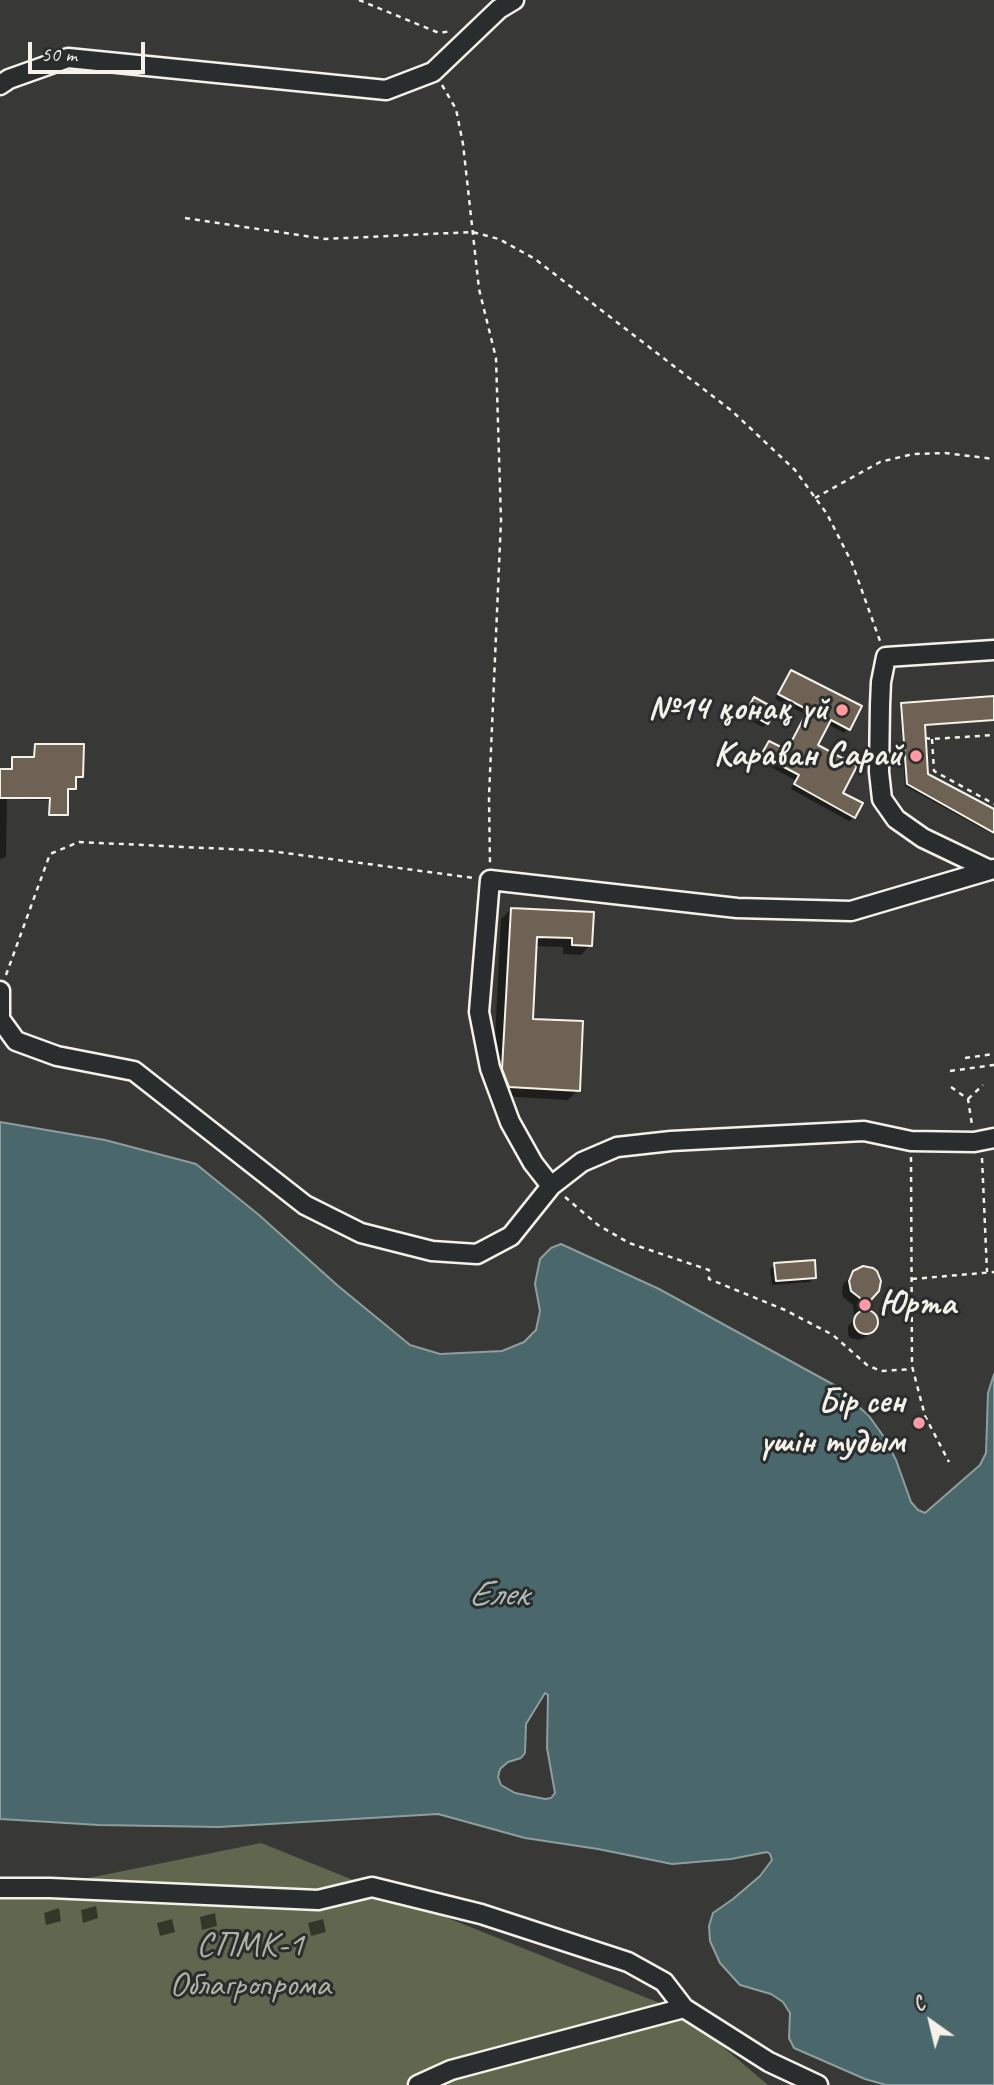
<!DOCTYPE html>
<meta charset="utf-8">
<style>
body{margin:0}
#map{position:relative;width:994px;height:2085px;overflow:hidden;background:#383836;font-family:Caveat,sans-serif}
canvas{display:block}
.north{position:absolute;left:896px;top:1987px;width:70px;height:70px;-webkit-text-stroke:5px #2a2d2e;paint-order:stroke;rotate:326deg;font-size:19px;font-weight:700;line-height:28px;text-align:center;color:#f4f1e8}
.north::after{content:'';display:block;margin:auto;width:24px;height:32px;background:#f4f1e8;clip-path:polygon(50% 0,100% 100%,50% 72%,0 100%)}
.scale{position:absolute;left:28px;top:42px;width:117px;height:32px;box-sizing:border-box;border:4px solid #f4f1e8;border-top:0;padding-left:9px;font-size:21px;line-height:24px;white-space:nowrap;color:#f4f1e8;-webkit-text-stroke:5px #2a2d2e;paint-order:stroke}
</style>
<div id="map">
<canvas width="994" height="2085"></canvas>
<div class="north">С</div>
<div class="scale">50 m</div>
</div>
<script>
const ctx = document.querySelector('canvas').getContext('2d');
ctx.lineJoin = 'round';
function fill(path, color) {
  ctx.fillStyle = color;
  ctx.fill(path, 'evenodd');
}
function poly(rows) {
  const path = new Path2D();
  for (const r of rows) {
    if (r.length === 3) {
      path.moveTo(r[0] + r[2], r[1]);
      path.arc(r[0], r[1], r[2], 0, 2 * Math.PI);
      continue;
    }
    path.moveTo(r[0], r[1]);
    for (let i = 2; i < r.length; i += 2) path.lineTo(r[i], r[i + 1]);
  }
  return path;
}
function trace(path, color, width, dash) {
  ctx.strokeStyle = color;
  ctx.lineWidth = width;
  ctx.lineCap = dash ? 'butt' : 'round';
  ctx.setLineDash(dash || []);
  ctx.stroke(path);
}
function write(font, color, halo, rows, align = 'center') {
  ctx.font = font + ' Caveat,sans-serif';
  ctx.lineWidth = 6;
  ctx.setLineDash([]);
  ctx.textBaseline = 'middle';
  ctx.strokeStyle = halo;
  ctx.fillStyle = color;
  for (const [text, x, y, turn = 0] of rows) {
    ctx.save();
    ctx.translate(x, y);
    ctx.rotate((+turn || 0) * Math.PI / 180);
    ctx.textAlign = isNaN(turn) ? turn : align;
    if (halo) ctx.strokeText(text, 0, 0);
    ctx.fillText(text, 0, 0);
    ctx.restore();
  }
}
fill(poly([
 [261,1843,682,2012,768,2085,0,2085,0,1896]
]), '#61674e');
const water = poly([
 [0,1122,105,1140,196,1164,259,1215,337,1285,410,1345,440,1354,502,1351,524,1342,536,1330,540,1311,535,1284,540,1259,551,1248,561,1244,659,1289,836,1386,869,1416,884,1437,896,1460,911,1502,918,1510,925,1513,980,1465,986,1453,988,1393,994,1374,994,2085,886,2085,865,2079,794,2048,789,2038,790,2013,783,2002,771,1994,740,1985,720,1963,710,1941,709,1926,713,1913,733,1899,760,1876,772,1860,770,1854,767,1852,731,1859,672,1864,598,1849,525,1838,438,1814,219,1827,99,1825,0,1819,0,1122],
 [545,1693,548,1695,547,1748,555,1793,551,1798,545,1799,515,1793,501,1785,498,1777,500,1769,508,1762,521,1758,525,1753,526,1724,545,1693]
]);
fill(water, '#4a676b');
trace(water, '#8e9e9d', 2);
fill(poly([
 [791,672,848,729,844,733,827,724,816,745,854,817,849,821,791,789,795,780,758,760,769,743,786,752,805,714,775,699,787,676],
 [994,698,994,720,923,726,927,775,994,811,994,835,905,786,900,707,901,705],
 [754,699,767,723,763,727,743,717],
 [35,745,82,776,74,778,73,790,66,790,66,814,64,816,48,816,49,800,7,799,6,857,0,859,0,771,11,771,13,759,33,759,34,747],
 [511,909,590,945,581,955,563,954,563,947,535,946,531,1021,578,1090,568,1100,500,1096,493,1079,501,919],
 [775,1265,815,1277,810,1282,772,1285,770,1269],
 [858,1269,877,1290,854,1316,853,1305,844,1298,842,1294,843,1284],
 [865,1310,875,1315,878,1322,866,1337,859,1340,850,1338,848,1334,848,1326],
 [96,1906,98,1918,83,1923,81,1910],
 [59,1908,61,1921,46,1925,44,1913],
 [215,1913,217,1926,202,1930,200,1917],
 [172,1919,175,1932,160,1936,157,1923],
 [323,1919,326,1932,311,1936,308,1923]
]), '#0007');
const building = poly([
 [791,670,862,706,850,730,831,720,818,745,857,766,843,793,863,803,855,818,794,784,799,775,761,755,769,741,787,750,808,710,778,694,791,670],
 [994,696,994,720,925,725,928,774,994,809,994,833,907,784,901,703,994,696],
 [754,697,776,709,768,724,746,712,754,697],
 [35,744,84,744,83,777,76,777,76,789,68,789,68,815,49,815,50,798,0,798,0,769,12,769,12,757,34,757,35,744],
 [511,908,594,912,592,946,572,945,572,938,537,937,533,1019,583,1021,580,1091,509,1087,502,1069,511,908],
 [815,1260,816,1278,776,1281,774,1263,815,1260],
 [863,1266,873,1268,877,1271,881,1281,879,1291,861,1311,860,1298,851,1291,849,1281,853,1271,863,1266],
 [866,1322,12]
]);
fill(building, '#6e6254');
trace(building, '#f4f1e8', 2);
const minor = poly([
 [0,85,9,79,68,58,386,90,433,72,499,9,514,0],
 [994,650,886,657,881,682,880,705,879,772,882,799,896,819,923,838,990,870,994,869],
 [0,991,0,1019,16,1041,57,1056,134,1071,305,1205,361,1233,432,1251,477,1254,511,1236,551,1186,582,1162,617,1147,671,1141,864,1131,911,1141,974,1142,994,1138],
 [551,1186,533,1163,510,1122,490,1068,479,1012,490,880,737,908,851,911,990,870],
 [0,1888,50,1888,318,1900,372,1887,481,1914,628,1962,664,1982,684,2008,769,2062,818,2085],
 [418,2085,451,2070,684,2008]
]);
trace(minor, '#f4f1e8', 23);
trace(poly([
 [359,0,439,33,451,31],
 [442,85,456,109,463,144,479,289,496,358,501,520,489,796,490,865],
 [185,218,325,239,472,232,499,239,535,259,732,411,795,470,827,514,852,563,880,641],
 [815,498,880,462,913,454,945,453,994,459],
 [925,738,932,739,994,735],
 [932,739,934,771,994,804],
 [6,975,50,854,79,842,270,851,474,878],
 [965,1058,994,1054],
 [950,1071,994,1065],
 [951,1087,968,1099,972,1125],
 [968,1099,983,1085],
 [911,1157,912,1366,925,1416,949,1462],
 [982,1158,987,1272],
 [565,1197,598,1225,629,1243,709,1270,709,1279,785,1310,833,1335,867,1365,881,1371,913,1369],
 [912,1279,994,1272]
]), '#f4f1e8', 2.5, [5, 5]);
trace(minor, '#2a2d2e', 18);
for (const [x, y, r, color] of [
 [842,710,7,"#ff9aa2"],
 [916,756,7,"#ff9aa2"],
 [865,1305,7,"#ff9aa2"],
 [919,1423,7,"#ff9aa2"]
]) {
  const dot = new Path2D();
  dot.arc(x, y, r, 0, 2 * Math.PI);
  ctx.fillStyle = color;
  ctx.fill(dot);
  trace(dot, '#2a2d2e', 2.5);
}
write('bold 35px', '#f4f1e8', '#2a2d2e', [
 ["№14 қонақ үй",828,710],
 ["Караван Сарай",902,756],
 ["Юрта",879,1305,"left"],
 ["Бір сен",905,1403],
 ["үшін тудым",905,1443]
], 'right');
write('35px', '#b2b3a3', '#2a2d2e', [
 ["СПМК-1",250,1946],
 ["Облагропрома",250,1986]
]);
write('italic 37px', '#b0bab6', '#2a2d2e', [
 ["Елек",498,1595]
]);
</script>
